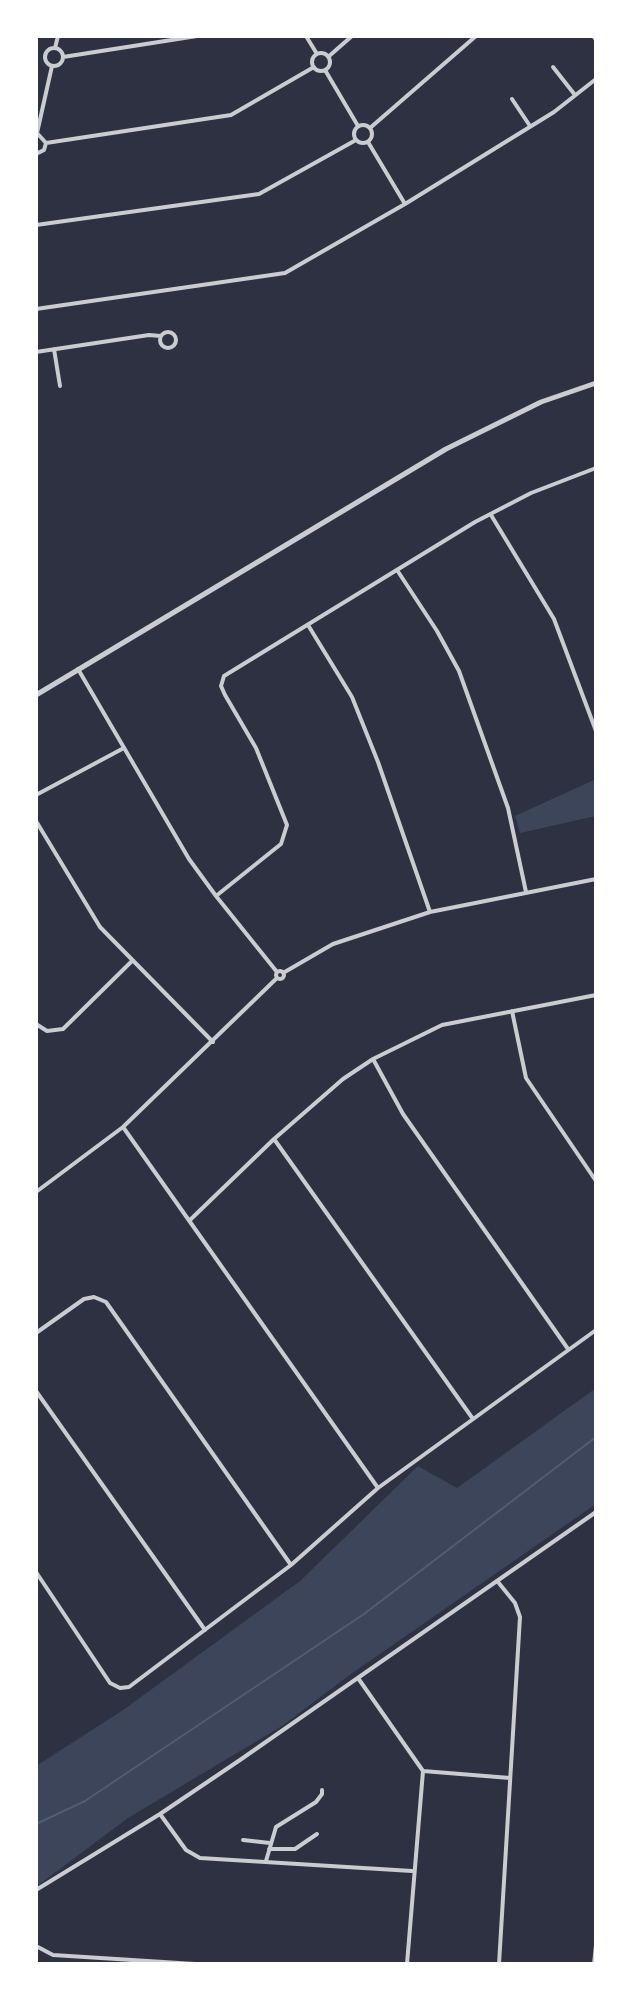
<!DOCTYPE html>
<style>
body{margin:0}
#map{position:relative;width:632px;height:2000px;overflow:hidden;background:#2d3142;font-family:"DM Sans",sans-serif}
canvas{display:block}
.frame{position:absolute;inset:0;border:38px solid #fff;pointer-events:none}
</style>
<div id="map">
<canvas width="632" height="2000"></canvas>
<div class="frame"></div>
</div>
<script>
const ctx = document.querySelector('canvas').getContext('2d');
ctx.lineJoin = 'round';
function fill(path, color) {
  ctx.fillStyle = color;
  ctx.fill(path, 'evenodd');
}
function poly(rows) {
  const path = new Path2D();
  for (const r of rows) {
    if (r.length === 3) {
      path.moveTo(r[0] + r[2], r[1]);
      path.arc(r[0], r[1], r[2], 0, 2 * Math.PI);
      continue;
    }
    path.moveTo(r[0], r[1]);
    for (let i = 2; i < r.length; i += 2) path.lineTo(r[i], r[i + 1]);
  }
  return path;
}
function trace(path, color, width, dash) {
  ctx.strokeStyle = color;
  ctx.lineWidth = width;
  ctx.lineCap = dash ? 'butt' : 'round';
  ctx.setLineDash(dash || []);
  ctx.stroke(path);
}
fill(poly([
 [596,779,596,816,520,833,515,816],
 [596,1388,596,1504,351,1674,282,1726,128,1818,36,1887,36,1766,123,1710,300,1581,418,1466,457,1488]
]), '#3c4559');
trace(poly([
 [36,1824,85,1801,364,1614,596,1437]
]), '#4f5d75', 2);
trace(poly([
 [306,36,317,54],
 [594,37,596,40],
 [54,57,9],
 [55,48,58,36],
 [321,62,9],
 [63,57,197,36],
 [328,57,352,36],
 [553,67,575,95],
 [325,70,358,126],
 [512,99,530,126],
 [363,134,9],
 [370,128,476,36],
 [37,133,52,66],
 [368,142,405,204],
 [46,143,231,115,314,67],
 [36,154,44,150,46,143,37,133],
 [36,225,259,194,356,140],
 [36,309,285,273,405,204,554,112,596,79],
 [168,340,8],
 [54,349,60,386],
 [36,352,149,335,161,336],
 [491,515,554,619,596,731],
 [397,570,437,631,459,671,508,808,526,892],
 [308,625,352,697,378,762,430,912],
 [78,669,189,859,216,896,277,972],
 [36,795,122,749],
 [36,821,100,927,213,1042],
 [216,896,281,844,287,825,256,748,225,695,221,686,224,676,475,522,531,493,596,468],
 [280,975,4],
 [283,973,333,944,430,912,596,879],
 [512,1011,526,1078,596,1181],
 [36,1024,47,1031,63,1029,132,961],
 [373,1059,403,1114,568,1349],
 [123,1127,378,1488],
 [274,1139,473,1419],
 [36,1192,123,1127,277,978],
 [190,1220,274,1139,343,1079,373,1059,442,1025,596,995],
 [36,1333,84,1299,94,1297,106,1302,291,1565],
 [36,1391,205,1630],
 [36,1572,110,1683,120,1688,129,1687,291,1565,378,1488,596,1330],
 [498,1582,515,1603,520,1617,499,1964],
 [358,1678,423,1771,407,1964],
 [423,1771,510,1778],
 [160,1814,186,1850,200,1858,412,1871],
 [243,1840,270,1843],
 [269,1849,295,1849,317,1834],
 [266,1861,276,1827,316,1802,322,1794,322,1790],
 [36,1890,160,1814,240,1760,596,1512],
 [36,1946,53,1955,195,1964],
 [594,1964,596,1945]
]), '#caccd0', 4);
trace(poly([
 [36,695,446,449,541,402,596,383]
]), '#caccd0', 5);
</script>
